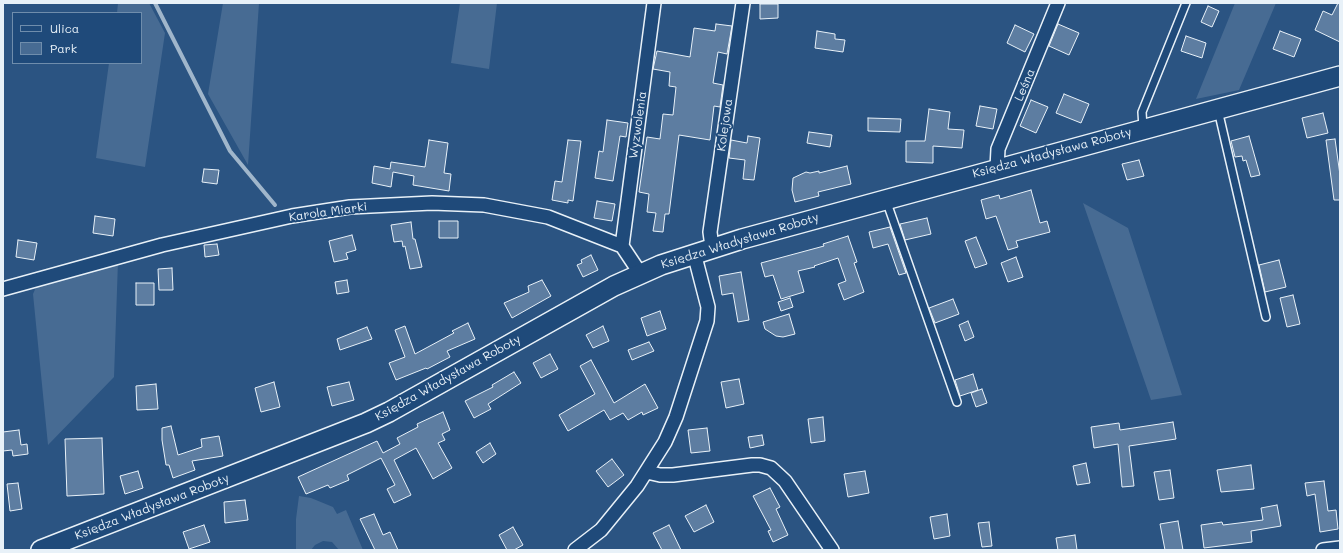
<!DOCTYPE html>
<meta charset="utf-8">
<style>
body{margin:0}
#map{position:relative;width:1343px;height:553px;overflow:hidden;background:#2b5482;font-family:Mali,sans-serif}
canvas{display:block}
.frame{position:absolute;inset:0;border:4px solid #e8f1f8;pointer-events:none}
.legend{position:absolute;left:12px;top:12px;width:130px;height:52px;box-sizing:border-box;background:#1f4a7a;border:1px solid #6f8dac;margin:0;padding:5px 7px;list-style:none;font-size:12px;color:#e8f1f8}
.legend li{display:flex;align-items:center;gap:8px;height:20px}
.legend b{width:20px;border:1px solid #6f8dac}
</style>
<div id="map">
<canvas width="1343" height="553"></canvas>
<div class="frame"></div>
<ul class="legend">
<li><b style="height:5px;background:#1f4a7a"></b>Ulica</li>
<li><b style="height:11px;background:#476b93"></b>Park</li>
</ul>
</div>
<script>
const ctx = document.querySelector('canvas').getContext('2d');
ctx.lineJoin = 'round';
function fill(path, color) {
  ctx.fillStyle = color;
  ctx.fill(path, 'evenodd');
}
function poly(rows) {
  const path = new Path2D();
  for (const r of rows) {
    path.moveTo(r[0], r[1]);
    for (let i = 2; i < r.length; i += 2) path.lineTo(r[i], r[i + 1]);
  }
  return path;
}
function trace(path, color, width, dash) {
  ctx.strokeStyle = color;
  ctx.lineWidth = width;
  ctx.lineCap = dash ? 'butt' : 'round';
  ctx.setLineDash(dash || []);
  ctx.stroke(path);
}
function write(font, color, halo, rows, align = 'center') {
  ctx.font = font + ' Mali,sans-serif';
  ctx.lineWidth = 4;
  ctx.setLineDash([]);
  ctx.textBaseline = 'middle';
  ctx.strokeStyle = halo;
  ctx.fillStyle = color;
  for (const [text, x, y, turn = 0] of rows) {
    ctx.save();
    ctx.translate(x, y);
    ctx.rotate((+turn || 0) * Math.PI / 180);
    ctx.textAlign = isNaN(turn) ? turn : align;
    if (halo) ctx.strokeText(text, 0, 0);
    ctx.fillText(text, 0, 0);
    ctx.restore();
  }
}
fill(poly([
 [118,3,149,3,165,33,145,167,96,158,109,63,141,63,141,13,117,13],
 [223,3,259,3,248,165,208,94],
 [460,3,497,3,489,69,451,63],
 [1235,3,1276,3,1239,90,1196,99],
 [1083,203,1128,228,1182,395,1151,400],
 [118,261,114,377,48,445,33,294,37,285],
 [299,496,311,498,333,507,337,514,346,510,363,550,339,550,332,542,323,541,315,545,311,550,296,550,296,519]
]), '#476b93');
trace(poly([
 [155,3,230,151,275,205]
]), '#a0b6cb', 4);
const building = poly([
 [1338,3,1340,3,1340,42,1315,30,1323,11,1332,15,1338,3],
 [760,4,778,4,778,18,760,19,760,4],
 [1208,6,1219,11,1212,27,1201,22,1208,6],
 [716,24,732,26,727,54,718,52,713,83,723,85,720,107,714,106,710,140,679,135,669,214,665,214,663,232,653,231,656,213,647,212,649,194,639,192,647,137,660,139,663,114,673,115,676,87,669,86,670,72,653,69,657,51,690,57,694,28,715,31,716,24],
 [1058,24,1079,33,1069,55,1049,46,1058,24],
 [1015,25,1034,34,1025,52,1007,43,1015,25],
 [817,31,835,34,835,39,845,40,843,52,815,48,817,31],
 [1280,31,1301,39,1294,57,1273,49,1280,31],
 [1186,36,1206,43,1202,58,1181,51,1186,36],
 [1064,94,1089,104,1081,123,1056,113,1064,94],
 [1031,100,1048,107,1036,133,1020,126,1031,100],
 [980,106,997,109,993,129,976,126,980,106],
 [929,109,950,112,948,129,964,130,962,148,933,146,933,163,906,162,906,141,925,141,929,109],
 [1323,113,1328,133,1307,138,1302,118,1323,113],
 [868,118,901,119,900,132,868,131,868,118],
 [607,120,628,123,626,137,620,136,613,181,595,178,599,151,603,152,607,120],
 [809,132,832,135,830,147,807,143,809,132],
 [748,136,760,138,754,180,743,179,745,160,729,158,731,140,747,143,748,136],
 [1249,136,1260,175,1251,177,1246,160,1243,161,1242,156,1235,157,1231,141,1249,136],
 [1335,139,1340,175,1340,200,1334,200,1326,140,1335,139],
 [429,140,448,143,444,173,451,174,449,191,413,185,414,176,393,172,391,187,372,183,374,166,390,169,391,162,425,167,429,140],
 [568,140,581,141,573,201,568,200,568,203,552,200,555,181,562,182,568,140],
 [1139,160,1144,176,1127,180,1122,164,1139,160],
 [847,166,851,184,818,192,819,196,795,202,792,190,793,178,806,172,810,173,819,171,819,173,847,166],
 [204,169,219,170,217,184,202,182,204,169],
 [1031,190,1040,223,1047,221,1050,232,1016,241,1018,247,1008,250,996,216,986,219,981,200,999,195,1000,199,1031,190],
 [597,201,615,204,612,221,594,218,597,201],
 [95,216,115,219,113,236,93,233,95,216],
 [927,218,931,234,905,240,900,224,927,218],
 [439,221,458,221,458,238,439,238,439,221],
 [411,222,413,239,415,239,422,267,410,269,405,246,403,247,402,241,394,242,391,225,411,222],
 [890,227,906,273,899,275,888,244,873,248,869,232,890,227],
 [352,235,356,250,346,253,348,259,334,262,329,241,352,235],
 [848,236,857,262,854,263,864,292,844,300,838,284,846,281,838,258,814,266,815,267,798,271,804,292,781,299,773,275,765,277,761,263,824,246,823,244,848,236],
 [976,237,987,264,975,268,965,241,976,237],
 [18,240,37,243,34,260,16,257,18,240],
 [217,244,219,255,205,257,204,245,217,244],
 [591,255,598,270,583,277,577,265,582,263,581,260,591,255],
 [1016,257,1023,277,1008,282,1001,263,1016,257],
 [1279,260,1286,287,1265,292,1259,265,1279,260],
 [172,268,173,290,159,290,158,269,172,268],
 [741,272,749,320,738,322,733,293,722,295,719,276,741,272],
 [347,280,349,292,337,294,335,282,347,280],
 [542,280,551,296,512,318,504,303,529,292,528,286,542,280],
 [136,283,154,283,154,305,136,305,136,283],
 [1293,295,1300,324,1287,327,1280,298,1293,295],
 [790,298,793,307,781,311,778,302,790,298],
 [953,299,959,314,935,323,929,308,953,299],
 [660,311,666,329,647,336,641,318,660,311],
 [789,314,795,334,783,337,776,336,765,329,763,322,789,314],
 [968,321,974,337,965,341,959,325,968,321],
 [468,323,475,339,447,351,450,357,427,369,426,368,396,380,389,363,405,357,395,330,405,326,415,354,454,333,452,331,468,323],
 [603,326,609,341,593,348,586,335,603,326],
 [367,327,372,339,340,350,337,339,367,327],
 [649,342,654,351,632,360,628,350,649,342],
 [550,354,558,369,541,378,533,363,550,354],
 [591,360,614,403,645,384,658,408,643,415,642,412,628,420,623,413,610,420,604,410,568,431,559,415,595,394,580,366,591,360],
 [514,372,521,383,488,404,491,409,474,418,465,401,493,387,492,385,514,372],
 [973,374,978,390,960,396,955,380,973,374],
 [739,379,744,404,726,408,721,382,739,379],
 [274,382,280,407,261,412,255,388,274,382],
 [349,382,354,400,332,406,327,387,349,382],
 [156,384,158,409,137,410,136,386,156,384],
 [982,389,987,403,976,407,971,393,982,389],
 [443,412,450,430,442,434,445,440,438,443,452,468,433,479,416,448,394,460,411,495,394,503,387,489,395,485,381,458,347,475,349,480,330,488,328,485,306,494,298,477,377,441,383,453,400,444,397,438,418,427,417,424,443,412],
 [823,417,825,441,811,443,808,419,823,417],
 [1173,422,1176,439,1129,446,1134,486,1122,487,1118,444,1094,448,1091,427,1119,423,1120,430,1173,422],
 [171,426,178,455,202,447,201,439,219,436,223,456,192,461,195,470,173,478,169,465,166,465,162,440,162,428,171,426],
 [707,428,710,451,691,453,688,430,707,428],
 [19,430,21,445,27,444,28,454,13,456,12,450,3,451,3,432,19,430],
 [762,435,764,445,750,448,748,437,762,435],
 [102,438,104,494,67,496,65,439,102,438],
 [490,443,496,454,483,463,476,452,490,443],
 [612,459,624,475,608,487,596,471,612,459],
 [1086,463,1090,483,1077,485,1073,466,1086,463],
 [1251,465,1254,489,1221,492,1217,470,1251,465],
 [1170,470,1174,498,1159,500,1154,472,1170,470],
 [138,471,143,488,125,494,120,476,138,471],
 [865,471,869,493,848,497,844,474,865,471],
 [1324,481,1328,511,1336,510,1338,529,1320,532,1315,494,1307,496,1305,483,1324,481],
 [18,483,22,509,10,511,7,484,18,483],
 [770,488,780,507,776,509,788,535,773,542,768,531,771,530,753,496,770,488],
 [245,500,248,520,225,523,224,502,245,500],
 [706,505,714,522,694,532,685,516,706,505],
 [1277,505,1281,526,1251,531,1252,542,1204,548,1201,525,1222,522,1223,525,1263,520,1261,508,1277,505],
 [374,514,383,535,390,532,398,550,375,550,360,519,374,514],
 [947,514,950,536,934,539,930,517,947,514],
 [1178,521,1183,550,1165,550,1160,524,1178,521],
 [989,522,992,546,982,547,978,523,989,522],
 [204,525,210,542,189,549,183,532,204,525],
 [669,525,681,550,662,550,653,533,669,525],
 [513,527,523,545,514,550,507,550,499,535,513,527],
 [1075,535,1077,550,1058,550,1056,538,1075,535]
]);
fill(building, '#5d7da1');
trace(building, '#e8f1f8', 1);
const lane = poly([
 [1218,110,1266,317],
 [1143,128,1142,112,1186,3],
 [886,200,957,402]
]);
const street = poly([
 [997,168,998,149,1058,3],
 [622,246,654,3],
 [712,247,710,232,743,3],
 [3,289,162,245,292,216,350,207,432,203,484,205,548,217,622,246,640,273],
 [647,472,660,475,673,475,752,465,760,465,771,468,785,481,832,550],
 [575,550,601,530,637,486,665,442,676,417,707,321,708,307,694,253],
 [1323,550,1340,548]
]);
const secondary = poly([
 [41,550,366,423,389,412,614,286,661,265,742,239,1340,76]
]);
trace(lane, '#e8f1f8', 10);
trace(street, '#e8f1f8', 16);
trace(secondary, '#e8f1f8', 22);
trace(lane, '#1f4a7a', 7);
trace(street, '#1f4a7a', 13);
trace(secondary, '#1f4a7a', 19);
write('12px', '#e8f1f8', '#1f4a7a', [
 ["Leśna",1025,85,-67],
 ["Wyzwolenia",638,125,-82],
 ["Kolejowa",725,125,-82],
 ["Księdza Władysława Roboty",1052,153,-15],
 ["Karola Miarki",328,212,-8],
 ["Księdza Władysława Roboty",740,241,-17],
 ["Księdza Władysława Roboty",448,378,-29],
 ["Księdza Władysława Roboty",152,507,-21]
]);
</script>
